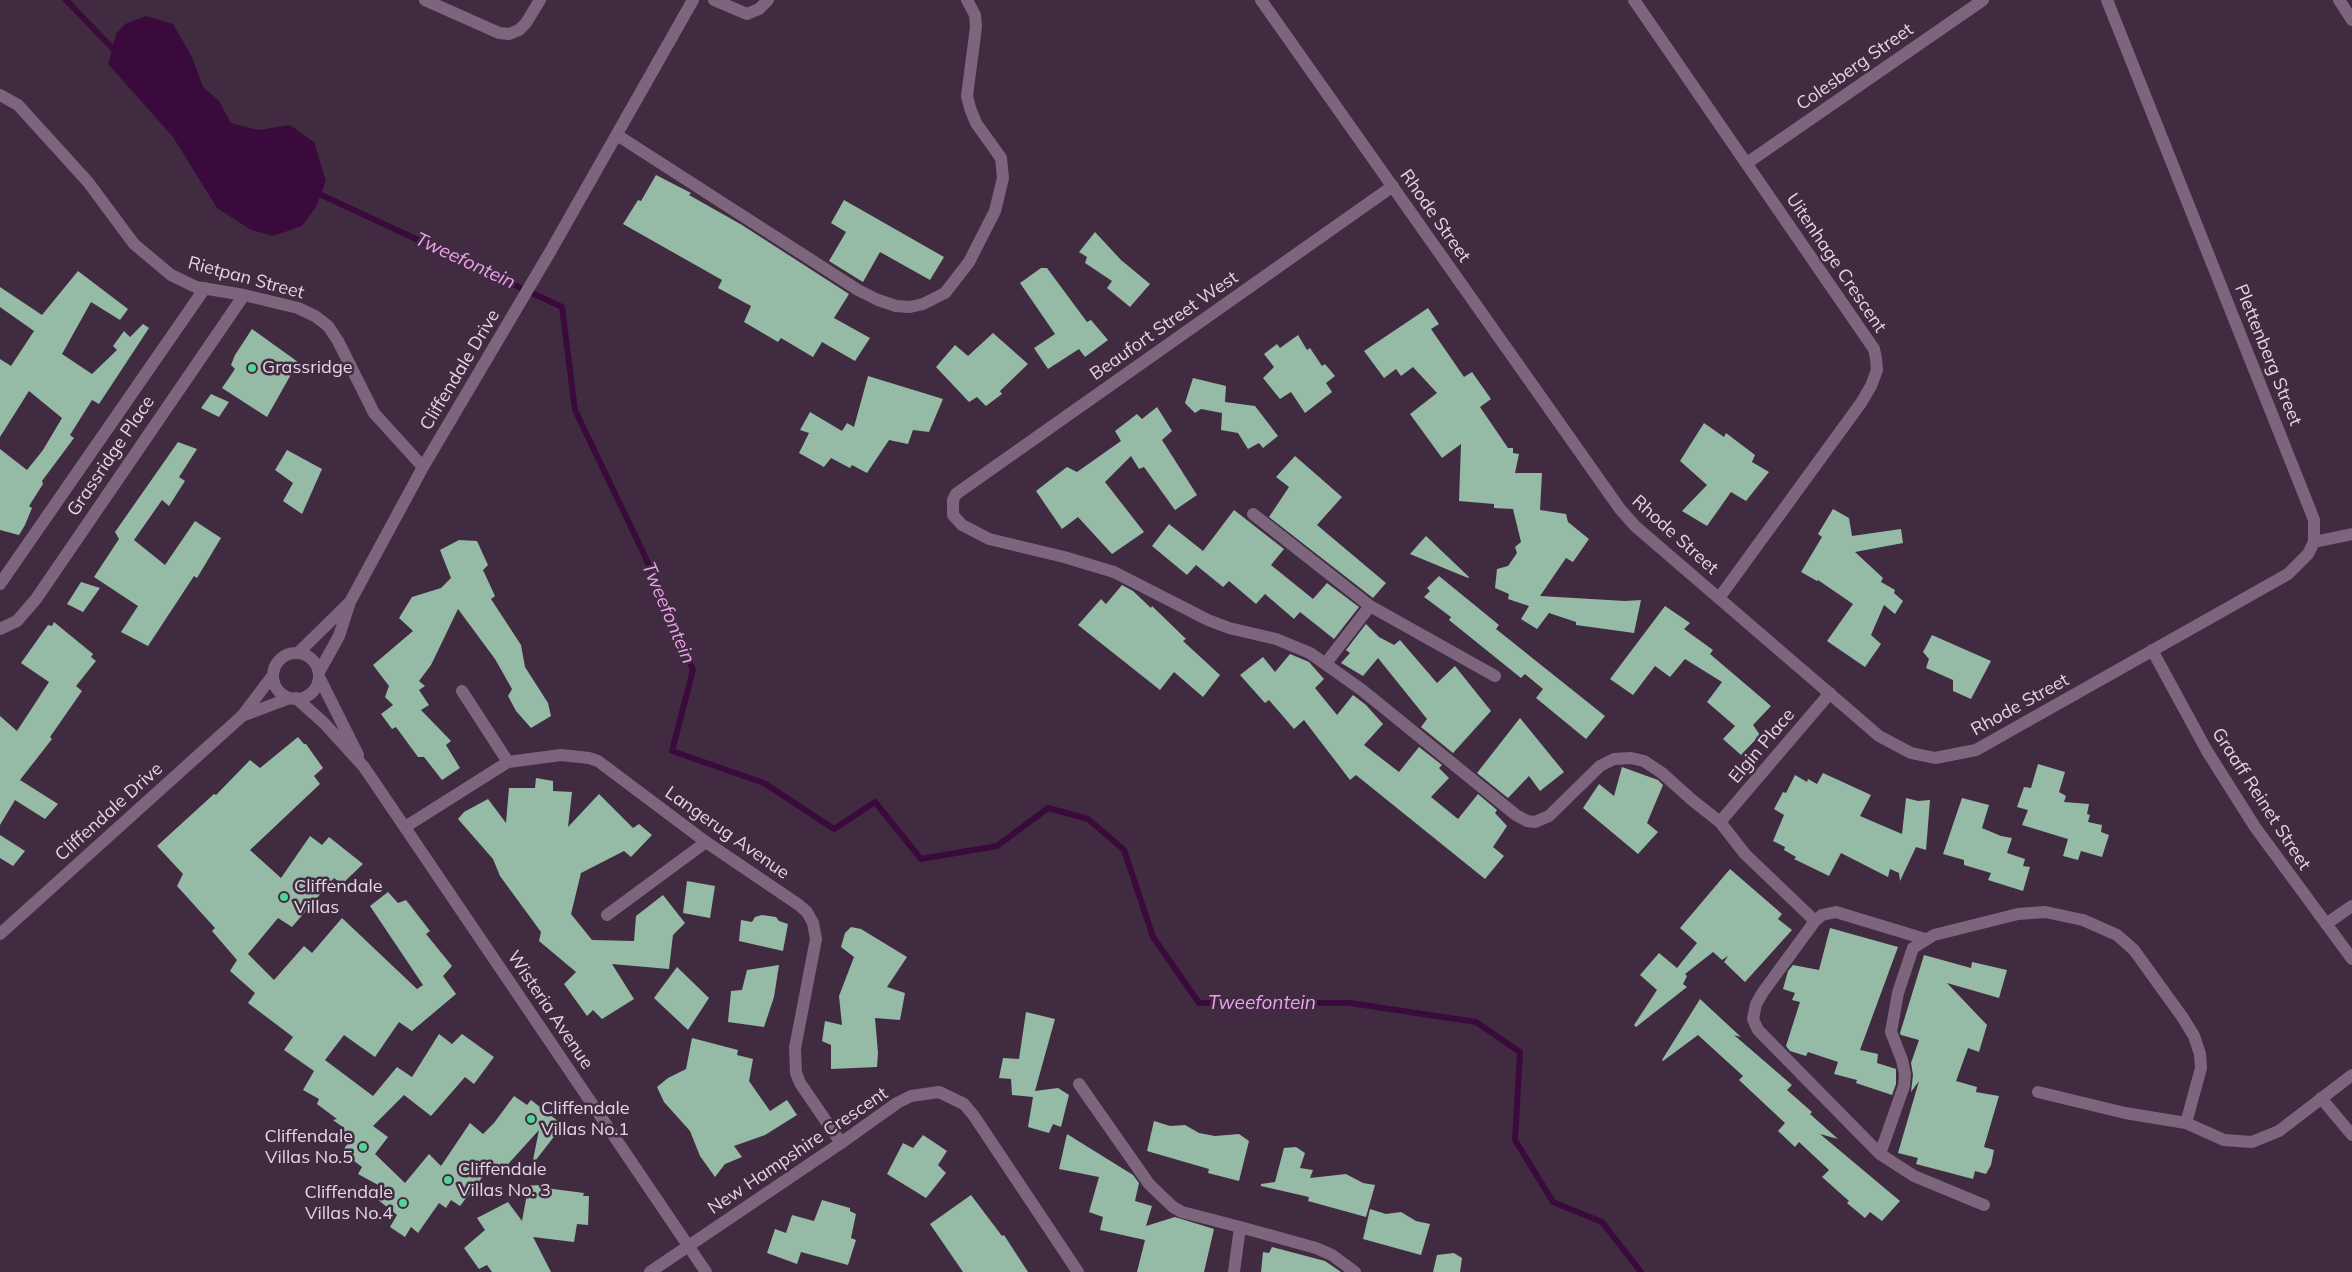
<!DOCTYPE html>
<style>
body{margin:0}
canvas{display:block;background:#412b41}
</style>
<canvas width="2352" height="1272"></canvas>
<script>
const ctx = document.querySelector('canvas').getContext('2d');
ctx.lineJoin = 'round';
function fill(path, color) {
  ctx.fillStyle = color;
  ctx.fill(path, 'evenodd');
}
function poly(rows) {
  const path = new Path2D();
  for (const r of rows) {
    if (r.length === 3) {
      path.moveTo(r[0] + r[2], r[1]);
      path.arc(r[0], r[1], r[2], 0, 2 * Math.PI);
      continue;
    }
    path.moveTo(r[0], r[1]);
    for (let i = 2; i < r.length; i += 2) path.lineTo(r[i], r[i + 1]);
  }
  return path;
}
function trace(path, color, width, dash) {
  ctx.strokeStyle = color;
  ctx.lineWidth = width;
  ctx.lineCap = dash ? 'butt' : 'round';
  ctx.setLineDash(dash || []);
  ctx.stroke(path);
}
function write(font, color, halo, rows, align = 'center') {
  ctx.font = font + ' Mulish,sans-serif';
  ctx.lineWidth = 5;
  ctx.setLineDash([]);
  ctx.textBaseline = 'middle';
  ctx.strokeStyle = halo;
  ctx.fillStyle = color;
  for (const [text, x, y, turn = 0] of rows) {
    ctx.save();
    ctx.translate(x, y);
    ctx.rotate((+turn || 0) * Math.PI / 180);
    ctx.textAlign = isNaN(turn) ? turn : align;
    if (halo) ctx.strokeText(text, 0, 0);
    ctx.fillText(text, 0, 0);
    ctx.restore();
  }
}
fill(poly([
 [146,16,173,24,192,57,203,87,219,101,231,123,258,130,290,125,314,142,326,181,316,207,302,226,273,236,251,230,217,208,173,137,108,64,116,34,125,24]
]), '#3a0a3d');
trace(poly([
 [66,0,117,53],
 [315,192,562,307,575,410,643,552,693,670,672,751,764,783,834,829,875,802,921,859,997,846,1048,808,1088,819,1124,850,1153,937,1199,1003,1350,1003,1476,1022,1520,1052,1515,1140,1553,1202,1602,1222,1641,1272]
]), '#3a0a3d', 6);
fill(poly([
 [656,175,691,193,689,195,742,225,849,294,834,318,870,338,855,361,822,342,813,357,781,338,778,342,744,322,751,306,718,288,722,280,623,224,638,200,641,201],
 [844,200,944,257,930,280,880,252,863,282,829,261,846,232,831,223],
 [1095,232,1121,260,1150,284,1130,307,1107,288,1112,281,1085,263,1087,257,1079,252],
 [1041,268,1047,268,1087,322,1091,320,1108,340,1085,357,1079,349,1048,369,1034,348,1055,334,1020,283],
 [78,271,128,309,120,320,91,302,62,354,92,374,117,350,113,346,124,331,130,337,143,324,149,328,99,404,92,400,70,435,74,438,42,481,43,484,29,506,32,508,25,525,19,535,0,530,0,449,27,470,43,450,62,418,29,391,0,437,0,359,11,366,34,331,0,307,0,287,42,315],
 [1428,308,1439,324,1431,329,1464,377,1472,372,1491,399,1480,407,1508,448,1513,448,1513,453,1519,454,1515,473,1542,473,1540,510,1566,514,1568,522,1589,539,1573,562,1566,558,1540,596,1625,601,1641,600,1634,633,1576,625,1576,622,1549,613,1537,629,1521,619,1529,606,1508,599,1509,594,1495,588,1497,569,1508,566,1517,553,1515,547,1521,542,1513,509,1494,508,1494,504,1459,501,1461,444,1442,458,1410,414,1437,393,1413,367,1401,376,1396,369,1384,378,1364,351],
 [252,329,298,362,267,417,222,388,235,369,231,365,235,355],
 [993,333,1028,364,1000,391,1002,394,986,406,977,397,969,402,936,367,955,345,968,356],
 [1298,335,1307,350,1310,348,1322,366,1325,364,1335,376,1326,383,1332,392,1305,413,1291,392,1280,399,1263,378,1274,367,1264,354,1277,344,1280,348],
 [868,376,943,399,929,432,913,430,908,444,889,440,867,473,852,465,850,468,831,458,824,467,799,453,809,433,800,430,810,412,842,431,847,423,854,427],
 [1193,378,1226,386,1225,402,1255,406,1278,436,1263,448,1259,443,1248,449,1238,433,1221,430,1222,413,1201,409,1195,413,1185,403],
 [211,394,229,402,219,417,201,408],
 [1157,407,1172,431,1162,440,1197,495,1175,510,1144,467,1139,469,1131,456,1105,482,1144,532,1112,554,1078,517,1062,529,1036,491,1067,467,1077,472,1121,441,1115,431,1137,414,1142,419],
 [1704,423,1724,437,1726,433,1755,455,1752,462,1769,472,1746,501,1731,492,1707,526,1682,511,1707,485,1680,461],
 [178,442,197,449,179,477,185,481,169,506,162,500,134,540,165,565,195,521,221,538,197,578,194,576,148,646,121,632,138,606,94,577,119,539,115,532],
 [287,450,322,469,302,514,283,501,293,483,275,470],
 [1295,456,1342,497,1317,525,1386,583,1373,598,1269,517,1289,487,1276,477],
 [1833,509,1849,518,1852,536,1901,529,1903,543,1855,552,1883,578,1881,582,1895,590,1894,593,1903,601,1895,614,1884,605,1871,635,1881,644,1865,667,1827,641,1853,604,1818,580,1817,581,1801,572,1822,537,1818,534],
 [1234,510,1284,549,1271,565,1313,599,1327,583,1359,607,1334,639,1300,612,1294,619,1265,594,1256,604,1229,581,1223,587,1196,565,1187,575,1152,546,1169,524,1203,551],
 [1426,536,1469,577,1468,578,1410,554],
 [459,540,477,541,488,565,483,570,495,596,491,599,521,645,525,667,548,703,551,716,531,728,516,711,508,696,512,689,495,659,458,609,431,665,419,681,425,686,419,690,429,705,421,710,451,741,446,745,460,768,442,780,424,757,418,757,396,727,392,729,381,714,393,705,385,697,389,686,373,665,413,631,399,618,412,597,441,588,451,578,440,550],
 [1439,576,1499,625,1496,629,1605,716,1586,739,1536,698,1543,689,1525,674,1521,678,1449,620,1451,617,1424,597,1430,591,1427,588],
 [81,582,100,588,83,612,67,604],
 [1122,585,1133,591,1151,608,1152,606,1186,639,1183,641,1220,675,1203,697,1174,672,1160,690,1078,625,1101,599,1106,604],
 [1665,606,1690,623,1684,629,1713,650,1710,654,1771,706,1753,725,1760,735,1741,755,1723,739,1735,726,1707,702,1722,682,1685,659,1670,677,1655,666,1633,695,1610,679],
 [54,622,93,654,91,657,96,661,76,686,82,691,50,737,52,739,20,780,58,804,45,819,15,800,0,825,0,716,17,731,49,682,21,663,48,625,52,626],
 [1366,624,1379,637,1394,645,1400,640,1437,683,1455,666,1491,711,1453,753,1421,727,1427,719,1378,658,1363,676,1341,663,1350,653,1346,650],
 [1932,635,1991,661,1971,699,1953,691,1953,680,1926,668,1929,659,1923,652],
 [1290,654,1309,662,1324,679,1315,688,1337,715,1353,695,1366,705,1383,724,1364,745,1399,772,1419,747,1442,765,1439,768,1449,778,1431,797,1458,819,1478,794,1497,810,1495,813,1507,826,1493,847,1504,856,1485,879,1356,775,1350,780,1304,720,1294,729,1269,700,1265,703,1240,675,1263,657,1275,672],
 [1520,718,1564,772,1540,791,1529,776,1508,798,1477,773],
 [298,737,304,744,306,744,323,768,314,776,320,784,250,850,281,878,310,836,322,845,329,837,363,864,342,884,334,878,292,927,278,918,248,954,274,980,304,946,312,953,342,918,417,989,423,985,370,906,388,892,398,903,406,900,430,931,426,934,452,966,443,976,456,994,412,1031,399,1022,375,1057,344,1035,325,1060,373,1096,397,1067,412,1077,439,1034,452,1044,462,1034,494,1057,474,1084,465,1077,431,1116,404,1095,373,1126,388,1137,375,1154,405,1183,429,1154,441,1166,470,1123,483,1134,494,1123,514,1096,527,1105,531,1100,563,1125,532,1165,539,1130,500,1173,491,1166,460,1206,451,1200,446,1208,439,1203,418,1233,411,1227,405,1237,390,1227,397,1215,372,1195,380,1186,358,1174,362,1167,342,1152,348,1143,338,1136,344,1128,333,1120,337,1119,317,1104,319,1099,303,1090,314,1071,284,1050,293,1037,248,1003,255,993,230,971,237,960,212,931,215,928,177,886,183,874,157,846,214,794,216,795,250,760,260,768],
 [2038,764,2065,772,2059,792,2066,796,2064,802,2089,804,2087,814,2090,815,2088,822,2102,825,2101,832,2109,835,2102,857,2081,851,2078,860,2063,856,2068,839,2022,825,2028,810,2017,807,2024,787,2031,788],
 [1622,767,1658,780,1663,785,1647,823,1658,832,1638,854,1583,808,1599,784,1614,796],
 [1823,773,1871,795,1860,816,1902,834,1906,798,1918,801,1930,800,1926,850,1916,847,1900,881,1899,873,1890,869,1888,877,1841,853,1829,876,1794,859,1796,857,1784,850,1785,847,1773,841,1784,815,1774,809,1783,792,1786,793,1795,775,1807,782,1808,779,1817,784],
 [536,778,553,781,553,791,572,792,568,827,599,794,633,828,639,824,652,835,631,857,624,851,581,873,571,914,592,940,634,941,636,916,663,895,685,923,673,935,669,969,612,964,634,999,602,1019,593,1010,587,1016,564,984,576,972,539,941,541,932,500,876,493,859,458,819,464,812,488,799,506,823,509,788,535,788],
 [1962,798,1989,805,1982,828,2001,836,2012,838,2007,853,2025,859,2023,866,2030,867,2023,891,1988,880,1991,873,1964,865,1964,860,1943,854],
 [0,835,25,851,13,866,0,858],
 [1730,869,1782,914,1778,919,1792,930,1745,982,1724,962,1728,956,1722,960,1713,952,1685,974,1687,976,1683,984,1687,987,1636,1027,1634,1025,1657,990,1640,975,1659,953,1677,968,1697,943,1680,928],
 [687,881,715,886,710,918,683,913],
 [762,915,776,917,779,921,788,924,783,951,739,941,741,920,752,922,755,917],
 [851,927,861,929,907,957,887,987,905,993,900,1020,875,1018,878,1053,877,1067,831,1069,831,1045,822,1041,825,1021,842,1025,839,996,854,957,841,947,845,933],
 [1830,928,1898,947,1860,1050,1878,1054,1877,1063,1896,1069,1896,1084,1892,1095,1856,1083,1857,1080,1834,1074,1838,1062,1808,1052,1806,1056,1790,1051,1786,1046,1800,1002,1792,1000,1795,993,1783,989,1788,971,1793,965,1819,970],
 [1924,955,1971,968,1972,962,2007,970,1999,998,1947,983,1987,1025,1979,1052,1968,1048,1956,1081,1977,1087,1976,1092,1999,1096,1984,1147,1994,1150,1991,1165,1986,1174,1975,1171,1973,1179,1916,1164,1918,1158,1898,1153,1919,1081,1911,1092,1913,1075,1911,1063,1919,1040,1901,1035,1900,1033],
 [779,965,774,997,764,1027,728,1022,731,991,742,990,747,970],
 [677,967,709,998,688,1030,654,998],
 [1700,999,1741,1037,1734,1035,1792,1085,1787,1090,1812,1112,1810,1114,1838,1139,1820,1134,1900,1201,1882,1221,1870,1212,1865,1218,1847,1203,1849,1201,1822,1177,1829,1170,1799,1142,1795,1147,1778,1131,1785,1123,1739,1080,1743,1076,1698,1035,1663,1061,1662,1060],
 [1026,1012,1055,1019,1035,1091,1058,1088,1069,1095,1061,1127,1053,1124,1049,1133,1028,1127,1033,1097,1012,1095,1011,1079,999,1078,1003,1058,1019,1059],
 [692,1038,738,1050,737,1055,753,1059,749,1081,770,1111,787,1100,797,1115,765,1135,734,1146,742,1157,725,1164,715,1177,700,1156,690,1131,664,1102,657,1087,668,1078,686,1069],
 [1154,1121,1170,1126,1185,1125,1199,1133,1215,1136,1239,1134,1249,1141,1239,1181,1208,1173,1209,1169,1147,1151],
 [1067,1134,1133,1175,1139,1183,1135,1201,1152,1206,1146,1226,1175,1217,1214,1229,1204,1272,1137,1272,1145,1240,1100,1230,1103,1217,1089,1212,1099,1177,1059,1169],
 [923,1135,947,1151,938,1165,946,1173,926,1198,887,1174,903,1143,913,1148],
 [1296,1147,1305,1153,1300,1168,1313,1170,1310,1178,1346,1174,1363,1183,1375,1185,1366,1217,1308,1201,1309,1197,1261,1186,1261,1184,1275,1182,1284,1148],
 [543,1185,546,1188,584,1193,583,1196,589,1196,588,1225,577,1224,574,1242,533,1237,551,1272,492,1272,487,1265,479,1269,464,1248,485,1230,477,1218,508,1202,522,1221,527,1194,517,1186],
 [971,1195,1002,1236,1004,1235,1028,1272,963,1272,930,1224],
 [822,1200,850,1208,850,1211,856,1214,851,1238,856,1240,848,1265,801,1252,797,1264,767,1253,775,1229,786,1233,792,1215,814,1221],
 [1370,1209,1386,1214,1401,1212,1416,1221,1430,1224,1421,1255,1363,1239],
 [1272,1247,1325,1261,1341,1272,1261,1272,1263,1252,1269,1253],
 [1454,1253,1462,1258,1460,1272,1433,1272,1437,1255]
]), '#95baa5');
trace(poly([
 [425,0,499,33,509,34,519,30,526,23,540,0],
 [714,0,747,14,759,9,768,0],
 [1261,0,1620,509,1635,526,1879,736,1911,753,1935,758,1976,750,2288,574,2308,554,2314,542,2314,520,2305,497,2107,0],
 [1634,0,1874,349,1876,358,1877,370,1871,386,1861,403,1719,598],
 [2339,0,2352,20],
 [0,95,18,105,88,182,134,244,171,275,196,287,244,295,298,308,315,316,328,326,338,341,374,413,423,467],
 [617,135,858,290,878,300,896,306,910,307,923,304,945,293,969,262,995,211,1003,178,1001,158,976,123,970,108,967,96,976,27,975,15,967,0],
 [1747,163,1983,0],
 [1393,186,956,494,953,500,953,515,962,525,989,539,1064,557,1114,572,1208,620,1229,628,1276,639,1310,653,1362,690,1516,815,1527,821,1535,822,1549,816,1600,766,1614,759,1631,758,1644,761,1662,773,1692,800,1720,822,1745,854,1815,921],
 [1253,514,1370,606,1326,663],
 [2314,542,2352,534],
 [0,584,205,288],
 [1370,606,1495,676],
 [0,629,17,621,36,599,244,295],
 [2152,650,2207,751,2255,827,2352,959],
 [298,653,350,602],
 [296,676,23],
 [319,672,339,636,350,602,423,467,550,252,693,0],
 [319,677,358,755],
 [462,691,508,762],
 [296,698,324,723,364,767,706,1272],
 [242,716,290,698],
 [1720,822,1830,693],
 [405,827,508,762,561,755,589,758,598,761,706,842,799,905,807,912,813,923,816,939,795,1048,796,1073,800,1083,841,1143],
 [607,915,706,842],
 [2326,924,2352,906],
 [0,934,242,716,273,675],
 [1925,939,1836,912,1822,915,1815,921,1763,992,1756,1004,1753,1019,1758,1030,1880,1154,1914,1176,1984,1205],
 [1079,1084,1149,1184,1173,1207,1182,1212,1240,1227,1234,1272],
 [2038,1092,2125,1113,2186,1123,2224,1140,2252,1142,2279,1131,2352,1075],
 [2321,1098,2352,1135],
 [1880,1154,1904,1086,1905,1074,1902,1060,1891,1032,1898,993,1913,948,1934,935,2018,914,2045,912,2083,920,2117,935,2134,950,2183,1018,2194,1036,2200,1054,2201,1068,2186,1123],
 [1240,1227,1316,1248,1332,1255,1355,1272],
 [650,1272,841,1143,897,1103,911,1096,939,1092,964,1104,974,1116,1078,1272]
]), '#7d667d', 12);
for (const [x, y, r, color] of [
 [252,368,5,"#52d397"],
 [284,897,5,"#52d397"],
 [531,1119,5,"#52d397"],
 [363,1147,5,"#52d397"],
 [448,1180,5,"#52d397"],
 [403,1203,5,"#52d397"]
]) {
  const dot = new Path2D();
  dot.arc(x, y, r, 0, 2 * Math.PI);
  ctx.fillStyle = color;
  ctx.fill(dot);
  trace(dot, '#412b41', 2);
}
write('18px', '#e3d5e3', '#412b41', [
 ["Colesberg Street",1855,67,-35],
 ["Rhode Street",1435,216,55],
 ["Uitenhage Crescent",1836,263,56],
 ["Rietpan Street",246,278,15],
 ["Beaufort Street West",1164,326,-35],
 ["Plettenberg Street",2268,355,68],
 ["Cliffendale Drive",460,370,-59],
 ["Grassridge Place",111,456,-56],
 ["Rhode Street",1675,535,42],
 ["Rhode Street",2020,705,-29],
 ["Elgin Place",1762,746,-50],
 ["Graaff Reinet Street",2261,799,57],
 ["Cliffendale Drive",109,812,-42],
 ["Langerug Avenue",727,833,35],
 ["Wisteria Avenue",550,1010,56],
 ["New Hampshire Crescent",798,1151,-34]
]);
write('18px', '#e3d5e3', '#412b41', [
 ["Grassridge",262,368],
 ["Cliffendale",294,887],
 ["Villas",294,908],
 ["Cliffendale",541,1109],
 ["Villas No.1",541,1130],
 ["Cliffendale",353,1137,"right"],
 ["Villas No.5",353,1158,"right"],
 ["Cliffendale",458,1170],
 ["Villas No. 3",458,1191],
 ["Cliffendale",393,1193,"right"],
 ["Villas No.4",393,1214,"right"]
], 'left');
write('italic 19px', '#eba1ed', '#412b41', [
 ["Tweefontein",465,261,25],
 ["Tweefontein",668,613,67],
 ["Tweefontein",1262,1003]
]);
</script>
